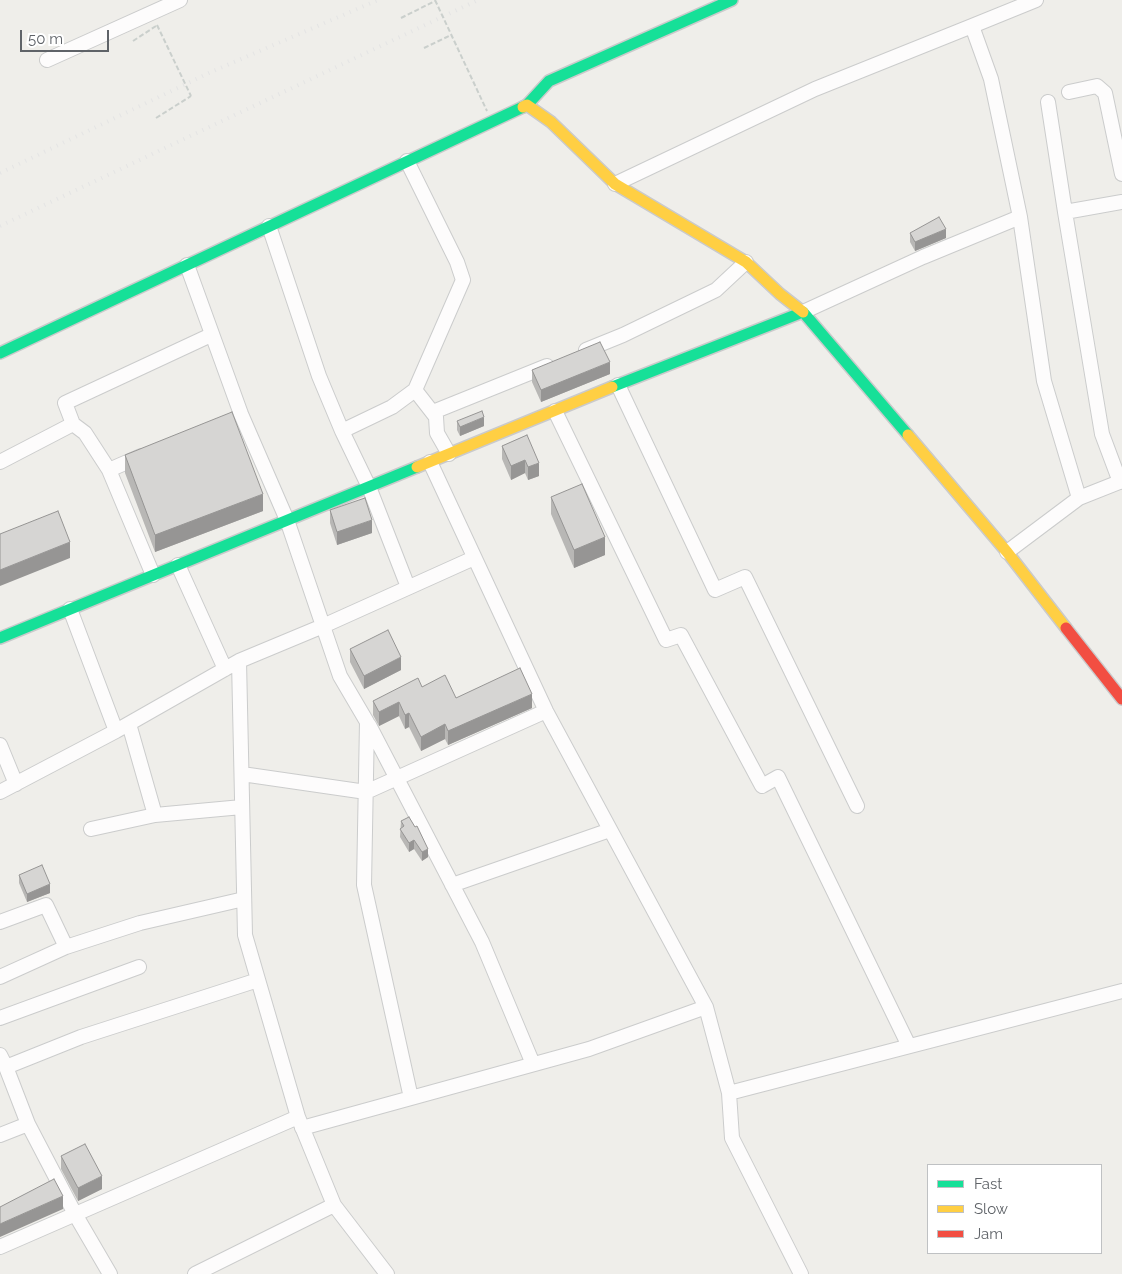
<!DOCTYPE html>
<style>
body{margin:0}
#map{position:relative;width:1122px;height:1274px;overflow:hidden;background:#efeeea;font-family:Raleway,sans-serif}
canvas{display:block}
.legend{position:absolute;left:927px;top:1164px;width:175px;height:90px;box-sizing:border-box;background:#fff;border:1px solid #bfc1c3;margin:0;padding:6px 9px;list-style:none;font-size:15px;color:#5f6368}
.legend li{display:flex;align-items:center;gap:10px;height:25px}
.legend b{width:25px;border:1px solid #bfc1c3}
.scale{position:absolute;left:20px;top:30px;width:89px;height:22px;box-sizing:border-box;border:2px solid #5f6368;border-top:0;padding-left:6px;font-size:15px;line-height:18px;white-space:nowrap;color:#5f6368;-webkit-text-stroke:4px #fff;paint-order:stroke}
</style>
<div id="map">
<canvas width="1122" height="1274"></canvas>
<ul class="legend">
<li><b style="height:6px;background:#16e098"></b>Fast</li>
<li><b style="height:6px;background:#ffcf43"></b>Slow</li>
<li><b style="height:6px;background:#f24e42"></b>Jam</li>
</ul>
<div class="scale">50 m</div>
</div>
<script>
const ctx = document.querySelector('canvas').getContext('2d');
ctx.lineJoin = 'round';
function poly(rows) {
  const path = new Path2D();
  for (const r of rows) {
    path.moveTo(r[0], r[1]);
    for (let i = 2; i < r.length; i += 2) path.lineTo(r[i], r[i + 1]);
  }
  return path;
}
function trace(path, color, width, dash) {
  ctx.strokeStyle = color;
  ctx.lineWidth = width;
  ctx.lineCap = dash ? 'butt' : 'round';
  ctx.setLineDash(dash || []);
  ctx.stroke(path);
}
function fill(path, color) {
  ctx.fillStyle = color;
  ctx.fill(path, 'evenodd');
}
const street = poly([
 [972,26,1036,0],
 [47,60,180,0],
 [1069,92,1097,86,1105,93,1122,174],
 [1048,102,1065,212],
 [615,184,815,89,972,26,991,79,1020,217,1044,381,1079,498],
 [269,226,319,376,342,431,369,487,408,587],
 [187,265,241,414,287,520,340,676,367,722,364,885,411,1098],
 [803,312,923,257,1020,217],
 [586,350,623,335,716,290,746,262],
 [618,385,715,590,745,577,857,806],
 [415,390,436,417,437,433,449,454],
 [555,411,666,640,681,635,762,786,778,777,909,1046],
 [433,412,547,366],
 [342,431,392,407,415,390,463,280,457,262,407,161],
 [0,462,73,424],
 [430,462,546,711,706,1007,729,1093,1122,991],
 [109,470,141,456],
 [1120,482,1102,434,1065,212,1122,202],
 [1007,552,1079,498,1122,481],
 [178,565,225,669],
 [153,575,109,470,85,433,73,424,65,403,211,335],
 [70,609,116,731],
 [239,661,245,935,298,1117,334,1205,387,1274],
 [129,724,155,815],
 [369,725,482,942,533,1064],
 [0,745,16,784],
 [242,774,366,792,546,711],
 [0,792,116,731,239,661,323,626,474,558],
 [91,829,155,815,242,807],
 [452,885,610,830],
 [0,922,46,905,66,947],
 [0,977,66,947,140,923,244,899],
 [0,1018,139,967],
 [0,1055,6,1067,28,1124,75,1214,110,1274],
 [6,1067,81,1037,258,980],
 [729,1093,732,1138,801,1274],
 [302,1128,589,1049,706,1007],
 [0,1135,28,1124],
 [0,1247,298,1117],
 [195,1274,334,1205]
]);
const fast = poly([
 [527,105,549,81,732,0],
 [0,353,523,107],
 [612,387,803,312,908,435],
 [0,638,417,467]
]);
const slow = poly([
 [523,107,527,105,551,122,615,184,746,262,780,294,803,312],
 [908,435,1007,552,1066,628],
 [417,467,612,387]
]);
const jam = poly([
 [1066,628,1122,699]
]);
trace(street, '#cbcccc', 16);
trace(fast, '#cacacb', 14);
trace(slow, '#cacacb', 14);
trace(jam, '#cacacb', 14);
trace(poly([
 [401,18,435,1],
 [133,41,156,26],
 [424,48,451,35],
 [156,118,191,96]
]), '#cacfcc', 2, [5, 2.5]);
trace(street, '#fdfcfc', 14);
trace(fast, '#16e098', 11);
trace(slow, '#ffcf43', 11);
trace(jam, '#f24e42', 11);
trace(poly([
 [0,173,211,72,378,0],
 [0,226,478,0]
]), '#e4e4e4', 4, [1, 6]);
trace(poly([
 [435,0,487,111],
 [157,25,191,96]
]), '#cacfcc', 2, [5, 2.5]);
fill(poly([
 [910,233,946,238,915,251,910,242],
 [532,370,610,374,541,402,532,382],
 [457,421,484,426,460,436,457,430],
 [527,435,539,476,528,480,525,473,511,480,502,459,502,446],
 [125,455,263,511,155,552,125,473],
 [551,497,605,555,574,568,551,514],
 [330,510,372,533,337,545,330,523],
 [350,649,401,670,364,689,350,662],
 [422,687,456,698,532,708,448,745,445,739,421,751,409,727,405,729,399,716,379,726,373,715,373,701],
 [401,821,428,857,422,861,414,849,409,852,400,837],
 [19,875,50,893,27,902,19,883],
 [61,1156,102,1189,78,1201,61,1169]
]), '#b8b7b5');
fill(poly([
 [946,229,946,238,915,251,915,242],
 [610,362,610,374,541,402,541,390],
 [484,417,484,426,460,436,460,427],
 [525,460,525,473,511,480,511,466],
 [539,463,539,476,528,480,528,467],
 [263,494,263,511,155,552,155,535],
 [372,520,372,533,337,545,337,532],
 [605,537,605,555,574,568,574,550],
 [70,542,70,558,0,586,0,570],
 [401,657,401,670,364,689,364,676],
 [532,694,532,708,448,745,448,731],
 [399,702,399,716,379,726,379,712],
 [409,713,409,727,405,729,405,715],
 [445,724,445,739,421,751,421,737],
 [414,840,414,849,409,852,409,843],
 [428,849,428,857,422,861,422,852],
 [50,884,50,893,27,902,27,894],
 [102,1176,102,1189,78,1201,78,1188],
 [63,1196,63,1209,0,1237,0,1224]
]), '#969594');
const building = poly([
 [939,217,946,229,915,242,910,233,939,217],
 [600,342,610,362,541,390,532,370,600,342],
 [482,411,484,417,460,427,457,421,482,411],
 [232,412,263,494,155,535,125,455,232,412],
 [527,435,539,463,528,467,525,460,511,466,502,446,527,435],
 [582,484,605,537,574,550,551,497,582,484],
 [365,498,372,520,337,532,330,510,365,498],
 [58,511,70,542,0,570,0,534,58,511],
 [388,630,401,657,364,676,350,649,388,630],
 [520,668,532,694,448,731,445,724,421,737,409,713,405,715,399,702,379,712,373,701,418,678,422,687,445,675,456,698,520,668],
 [409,817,415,827,417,826,428,849,422,852,414,840,409,843,400,829,404,826,401,821,409,817],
 [42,865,50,884,27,894,19,875,42,865],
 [85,1144,102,1176,78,1188,61,1156,85,1144],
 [54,1179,63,1196,0,1224,0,1207,54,1179]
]);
fill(building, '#d6d5d3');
trace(building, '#969594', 1);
</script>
